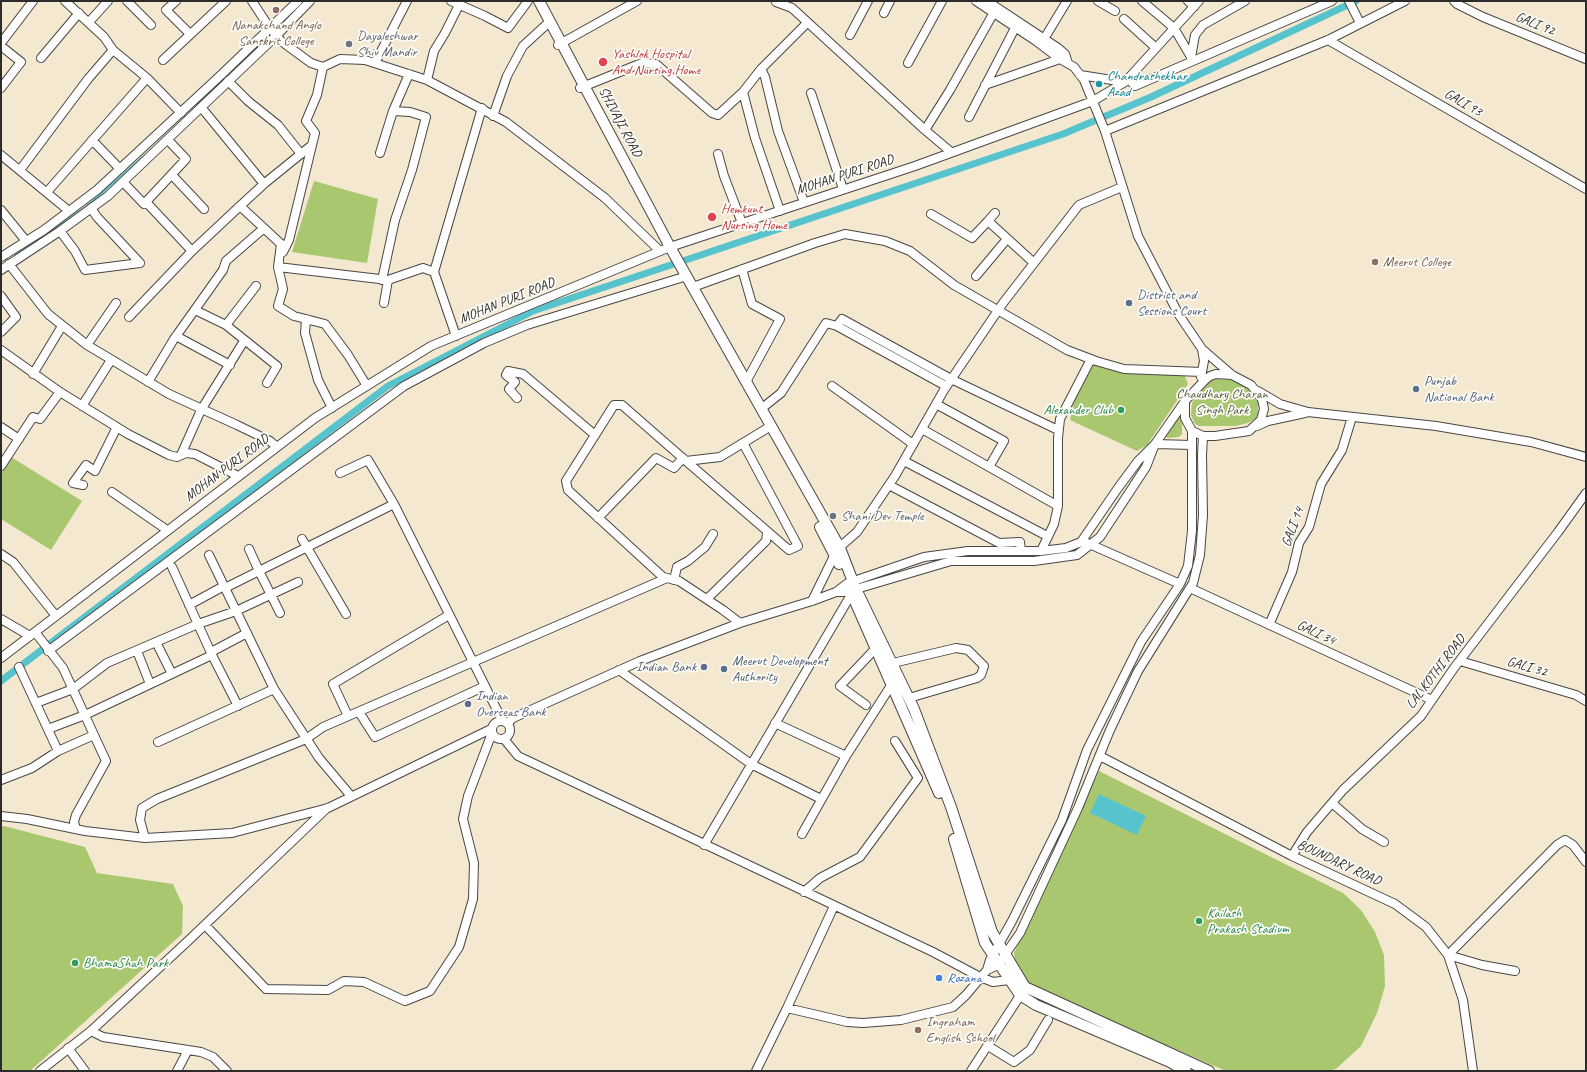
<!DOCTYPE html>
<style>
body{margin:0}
#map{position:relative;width:1587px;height:1072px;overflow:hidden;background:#f4e8d1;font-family:Caveat,sans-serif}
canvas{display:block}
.frame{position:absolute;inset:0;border:2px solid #2b2b2b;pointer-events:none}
</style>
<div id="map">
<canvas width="1587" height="1072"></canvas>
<div class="frame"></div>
</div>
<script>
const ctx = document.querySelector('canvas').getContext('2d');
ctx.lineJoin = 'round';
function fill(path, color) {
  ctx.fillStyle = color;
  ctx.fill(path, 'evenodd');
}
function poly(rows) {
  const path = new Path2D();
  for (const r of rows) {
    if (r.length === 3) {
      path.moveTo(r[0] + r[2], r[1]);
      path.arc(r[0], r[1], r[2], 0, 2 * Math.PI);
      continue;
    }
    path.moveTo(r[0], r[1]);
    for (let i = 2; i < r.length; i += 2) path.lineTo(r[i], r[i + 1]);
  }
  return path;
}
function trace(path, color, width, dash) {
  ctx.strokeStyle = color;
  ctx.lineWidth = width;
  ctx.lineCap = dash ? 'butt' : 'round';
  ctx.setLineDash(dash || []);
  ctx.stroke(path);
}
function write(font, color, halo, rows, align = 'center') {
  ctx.font = font + ' Caveat,sans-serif';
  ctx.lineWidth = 3.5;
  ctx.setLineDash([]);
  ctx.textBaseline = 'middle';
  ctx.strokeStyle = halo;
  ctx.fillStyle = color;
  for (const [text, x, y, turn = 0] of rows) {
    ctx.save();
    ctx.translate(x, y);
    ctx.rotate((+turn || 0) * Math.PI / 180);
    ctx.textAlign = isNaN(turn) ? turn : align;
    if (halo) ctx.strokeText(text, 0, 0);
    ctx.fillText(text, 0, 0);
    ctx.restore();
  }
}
fill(poly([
 [314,181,378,199,367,263,292,252],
 [1093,365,1137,372,1184,374,1188,384,1147,445,1137,451,1070,420,1074,401],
 [1213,379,1232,380,1249,387,1257,397,1258,403,1258,415,1255,419,1248,423,1235,426,1199,426,1195,424,1191,415,1192,403,1201,389],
 [1182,409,1182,434,1179,437,1167,438,1165,435],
 [11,457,82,501,51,550,1,519,1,473],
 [1099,771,1343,893,1361,910,1375,932,1384,955,1385,986,1377,1013,1361,1046,1337,1068,1331,1071,1226,1071,1031,987,1017,974,1014,953],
 [4,826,85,847,97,873,173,884,183,906,182,934,30,1071,1,1071,1,827]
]), '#a9c76e');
fill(poly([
 [1099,794,1146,816,1137,835,1090,813]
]), '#57c4cd');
trace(poly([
 [275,30,304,1],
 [216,87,272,33],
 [15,255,87,206,145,155]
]), '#57c4cd', 2);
trace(poly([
 [1,681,388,386,533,311,1063,134,1151,97,1356,1]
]), '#57c4cd', 7);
const minor = poly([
 [127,1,151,25],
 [176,1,166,10,190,34],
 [252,1,269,27,281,41,311,63,323,67,340,59,365,60,427,80,506,122,605,198,660,251],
 [451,1,485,16,508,28,528,1],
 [976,1,1036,41,1060,59,1074,67,1084,80,1105,131,1138,236,1179,315,1202,349,1232,375,1251,385,1262,399,1264,409,1261,420,1249,431,1215,436,1203,436,1192,431,1185,418,1185,401,1205,380,1210,376,1216,374,1232,375],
 [987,1,1058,48,1065,54,1068,63],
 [1098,1,1115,11],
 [1142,1,1174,28,1191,57],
 [1188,1,1194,7],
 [1349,1,1360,23],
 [1454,1,1457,4,1483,17,1586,59],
 [776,2,792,8,925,130,951,152],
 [884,13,890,1],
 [1124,19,1156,48],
 [89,22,108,1],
 [850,35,868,1],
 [1044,39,1067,1],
 [1328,40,1586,189],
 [1,43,33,1],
 [558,45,637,1],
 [1,46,21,62,1,88],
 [113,50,147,78,181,113],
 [1191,57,1195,35,1203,25,1245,1],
 [41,58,79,13],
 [163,60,226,1],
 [375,63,407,1],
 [908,63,942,1],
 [323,67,317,95,306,121,315,133,312,145,265,183,240,206,281,244,278,267,388,280,423,268,434,272],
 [761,69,765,77,778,131,804,202],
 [1080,75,1125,82],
 [1128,78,1135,86,1332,1],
 [427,80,434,51,445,33,459,5],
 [228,81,248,101,278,125,301,154],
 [985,85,1060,59],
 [580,88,642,63,656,64,712,113,718,115,743,92],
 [811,93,843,189],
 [201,107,264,184],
 [493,116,507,76,523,46,547,24],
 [969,117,1015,28],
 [925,130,950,90,993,14],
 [1105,131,1328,40,1405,1],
 [92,140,120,169],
 [380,153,393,111],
 [718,154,724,176,742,223],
 [1,155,69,211],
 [20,170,88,79,113,50,104,37,65,1],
 [172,175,204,209],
 [123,182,144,204,186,159,168,140],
 [47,192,147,78],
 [144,204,146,202,192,251],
 [91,208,97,217,140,263],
 [1,210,26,241],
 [780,211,755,138,743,92,761,69,807,23],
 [995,213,988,221,1034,263],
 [931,214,972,238,988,221],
 [60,231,75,251,85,270,140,263],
 [283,252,289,240,312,145],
 [1,257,44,230,97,190,221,75,298,1],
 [279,263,278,267,283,289,278,306,294,316,325,324,348,355,367,386],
 [9,264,48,314,87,345,169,394,237,425,270,441,277,447],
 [742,269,752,304,780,319,746,382],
 [1,270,60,231,108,196,276,36,310,1],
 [976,276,1007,239],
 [382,280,395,220,412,170,426,117,410,112,393,111,409,74],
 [693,287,815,243,845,234,885,241,910,251,954,285,1067,350,1096,361,1124,369,1202,372],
 [1,296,16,317,1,332],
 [384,303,388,280],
 [195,310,226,325,277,366,267,383],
 [129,317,192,251,240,206],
 [306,319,305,333,318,380,332,408],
 [226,325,256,286],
 [176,336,230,365],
 [456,336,434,272,482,108],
 [87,345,116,303],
 [1,350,60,392,128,434,169,455,177,457,186,453,195,454,238,476],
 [33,374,62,326],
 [1201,377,1204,361,1202,349],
 [148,382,174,339,223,270,226,261,264,228],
 [832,386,913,444],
 [946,386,837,326,842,319,951,379,1058,430],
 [1258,391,1280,404,1308,412,1436,426,1531,442,1586,457],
 [517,398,509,389,515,382,506,375,508,371,523,374,595,435],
 [936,404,1004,441,989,467],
 [82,406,111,360],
 [761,409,781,393,826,323,837,326],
 [1257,426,1268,421,1305,413],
 [1,427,19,439],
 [922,429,1058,506],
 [181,455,201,410,244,341],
 [686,461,789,550,798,546,743,443],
 [904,461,1047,536],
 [1,466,33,417,40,419,60,392],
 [340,473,368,460,394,504],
 [83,485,73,483,86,465,95,471,117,427],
 [889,485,999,543,1020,542,1021,551],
 [112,492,167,530],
 [598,518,656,458,674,468,683,458],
 [302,539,346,614],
 [1087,543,1180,584],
 [1041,551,1054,524,1058,506,1058,438,1060,419,1091,359],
 [1,554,13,562,56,616],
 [209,555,274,689,319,758,351,796],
 [674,580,677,567,688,561,705,547,713,534],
 [225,588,259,571,249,549],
 [1190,588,1432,700],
 [836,592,846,592,951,561,1034,561,1077,555,1100,537,1146,467,1155,444,1192,445],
 [707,599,766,541,767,533],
 [812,601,835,554,841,546,857,532,895,476,944,390,1003,303,1079,205,1122,187],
 [189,605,224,586],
 [280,613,259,571,394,504,502,720],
 [1,619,30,636],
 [740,623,723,610,679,581,663,577,568,490,566,481,614,405,622,405,686,461,720,457,766,429],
 [1269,625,1292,572,1299,543,1309,527,1321,484,1342,450,1352,417],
 [35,632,63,668,106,761,76,815,74,822,76,829],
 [156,642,172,674],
 [48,651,404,386,484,343,527,325,687,276],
 [137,651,150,684],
 [1,658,315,418,431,346,670,247,915,166,1093,101,1125,82,1199,1],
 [1460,661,1576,695,1586,701],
 [893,663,956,648,968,650,984,666,981,675,977,678,909,698],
 [19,667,58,751],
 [619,670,751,764,821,799],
 [36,703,73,689,107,663,198,624,236,611,298,582],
 [866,705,840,686,876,648],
 [238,706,212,655,213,651,247,633],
 [359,712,375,737,485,686],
 [348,716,333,684,449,615],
 [501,730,9],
 [508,723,513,718,640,661,740,623,812,601,836,592,848,583,924,557,968,551,1041,551,1066,548,1081,542,1118,488,1138,461,1155,444,1185,401],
 [775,723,846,756],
 [48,729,85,715,212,655,172,567],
 [504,739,518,756,933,952,980,977,993,982,1009,980],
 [158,742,274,689],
 [1100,756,1292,856,1395,904,1426,927,1448,955,1463,1000,1473,1071],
 [1,780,32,768,58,751,94,735],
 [1332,803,1362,829,1384,842],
 [1,816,27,819,85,831,145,838,232,833,328,808,491,729],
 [802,834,846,756,892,684],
 [145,838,140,820,142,808,157,799,306,739,323,727,667,578],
 [704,845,852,593],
 [1292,856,1307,832,1343,790,1421,716,1454,668,1558,532,1586,493],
 [804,892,820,878,860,857,918,778,895,741],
 [205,925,266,989,328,990,344,981,364,982,405,1001,430,991,459,947,473,899,474,863,463,819,468,796,492,733],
 [987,970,990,960,1012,921,1062,820,1087,750,1141,642,1180,584,1188,566,1192,531,1192,431],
 [1515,971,1482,965,1448,955,1557,845,1565,840,1573,845,1586,862],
 [787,1008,834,906],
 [91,1031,103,1037,201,1052,213,1057,227,1071],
 [988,1046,1014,1062,1030,1050,1048,1020],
 [68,1048,85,1071],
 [40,1071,91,1031,189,940,327,808],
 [177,1071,188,1050],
 [756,1071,787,1008,847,1022,863,1023,901,1020,953,1007,966,995,987,970,998,965,1020,933,1078,808,1110,730,1138,671,1193,583,1200,555,1203,515,1202,455,1203,436],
 [971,1071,1023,991]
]);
const major = poly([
 [539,1,670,247,840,548,855,587,914,709,951,807,992,932,1025,987,1209,1071],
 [820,527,839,564],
 [854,599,939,793],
 [954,839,985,943,1020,995,1036,1005,1170,1062,1186,1071]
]);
trace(minor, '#494744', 10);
trace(major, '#494744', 12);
trace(minor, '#fff', 8);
trace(major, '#fff', 10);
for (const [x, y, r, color] of [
 [276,10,4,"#8d6e63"],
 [349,44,4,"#6b7280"],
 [603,62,5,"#e0444e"],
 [1099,84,4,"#0f9aa8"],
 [712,217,5,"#e0444e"],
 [1375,262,4,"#8d6e63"],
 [1129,303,4,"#5c6f8a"],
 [1416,389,4,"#5c6f8a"],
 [1121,410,4,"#2e9e5b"],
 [833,516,4,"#6b7280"],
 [704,667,4,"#5c6f8a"],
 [724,669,4,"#5c6f8a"],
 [468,704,4,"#5c6f8a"],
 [1199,921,4,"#2e9e5b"],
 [75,963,4,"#2e9e5b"],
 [939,978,4,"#3f7fe0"],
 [918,1030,4,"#8d6e63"]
]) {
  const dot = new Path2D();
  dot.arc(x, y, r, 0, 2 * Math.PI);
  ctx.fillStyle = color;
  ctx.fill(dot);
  trace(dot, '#fdfcf7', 1.5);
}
write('14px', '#2b2b2b', '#fdfcf7', [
 ["GALI 92",1535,24,22],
 ["GALI 93",1463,103,30],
 ["SHIVAJI ROAD",620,122,62],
 ["MOHAN PURI ROAD",845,175,-18],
 ["MOHAN PURI ROAD",507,301,-22],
 ["MOHAN PURI ROAD",227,468,-37],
 ["GALI 14",1293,527,-70],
 ["GALI 34",1316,633,25],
 ["GALI 32",1527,667,16],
 ["LAL KOTHI ROAD",1436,672,-53],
 ["BOUNDARY ROAD",1339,863,25]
]);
write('14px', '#785e54', '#fdfcf7', [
 ["Nanakchand Anglo",276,25,"center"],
 ["Sanskrit College",276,41,"center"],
 ["Meerut College",1383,262],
 ["Ingraham",926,1022],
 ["English School",926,1038]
], 'left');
write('14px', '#5b616d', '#fdfcf7', [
 ["Dayaleshwar",357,36],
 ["Shiv Mandir",357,52],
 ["Shani Dev Temple",841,516]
], 'left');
write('14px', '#be3a42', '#fdfcf7', [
 ["Yashlok Hospital",612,54],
 ["And Nursing Home",612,70],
 ["Hemkunt",721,209],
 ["Nursing Home",721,225]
], 'left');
write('14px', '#0d838f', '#fdfcf7', [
 ["Chandrashekhar",1107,76],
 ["Azad",1107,92]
], 'left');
write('14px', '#4e5e75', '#fdfcf7', [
 ["District and",1137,295],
 ["Sessions Court",1137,311],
 ["Punjab",1424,381],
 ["National Bank",1424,397],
 ["Meerut Development",732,661],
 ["Authority",732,677],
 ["Indian Bank",696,667,"right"],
 ["Indian",476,696],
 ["Overseas Bank",476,712]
], 'left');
write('14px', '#515a3f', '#fdfcf7', [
 ["Chaudhary Charan",1222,394],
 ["Singh Park",1222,410]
]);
write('14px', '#27864d', '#fdfcf7', [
 ["Alexander Club",1113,410,"right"],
 ["Kailash",1207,913],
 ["Prakash Stadium",1207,929],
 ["BhamaShah Park",83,963]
], 'left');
write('14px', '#366cbe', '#fdfcf7', [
 ["Rozana",947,978]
], 'left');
</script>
